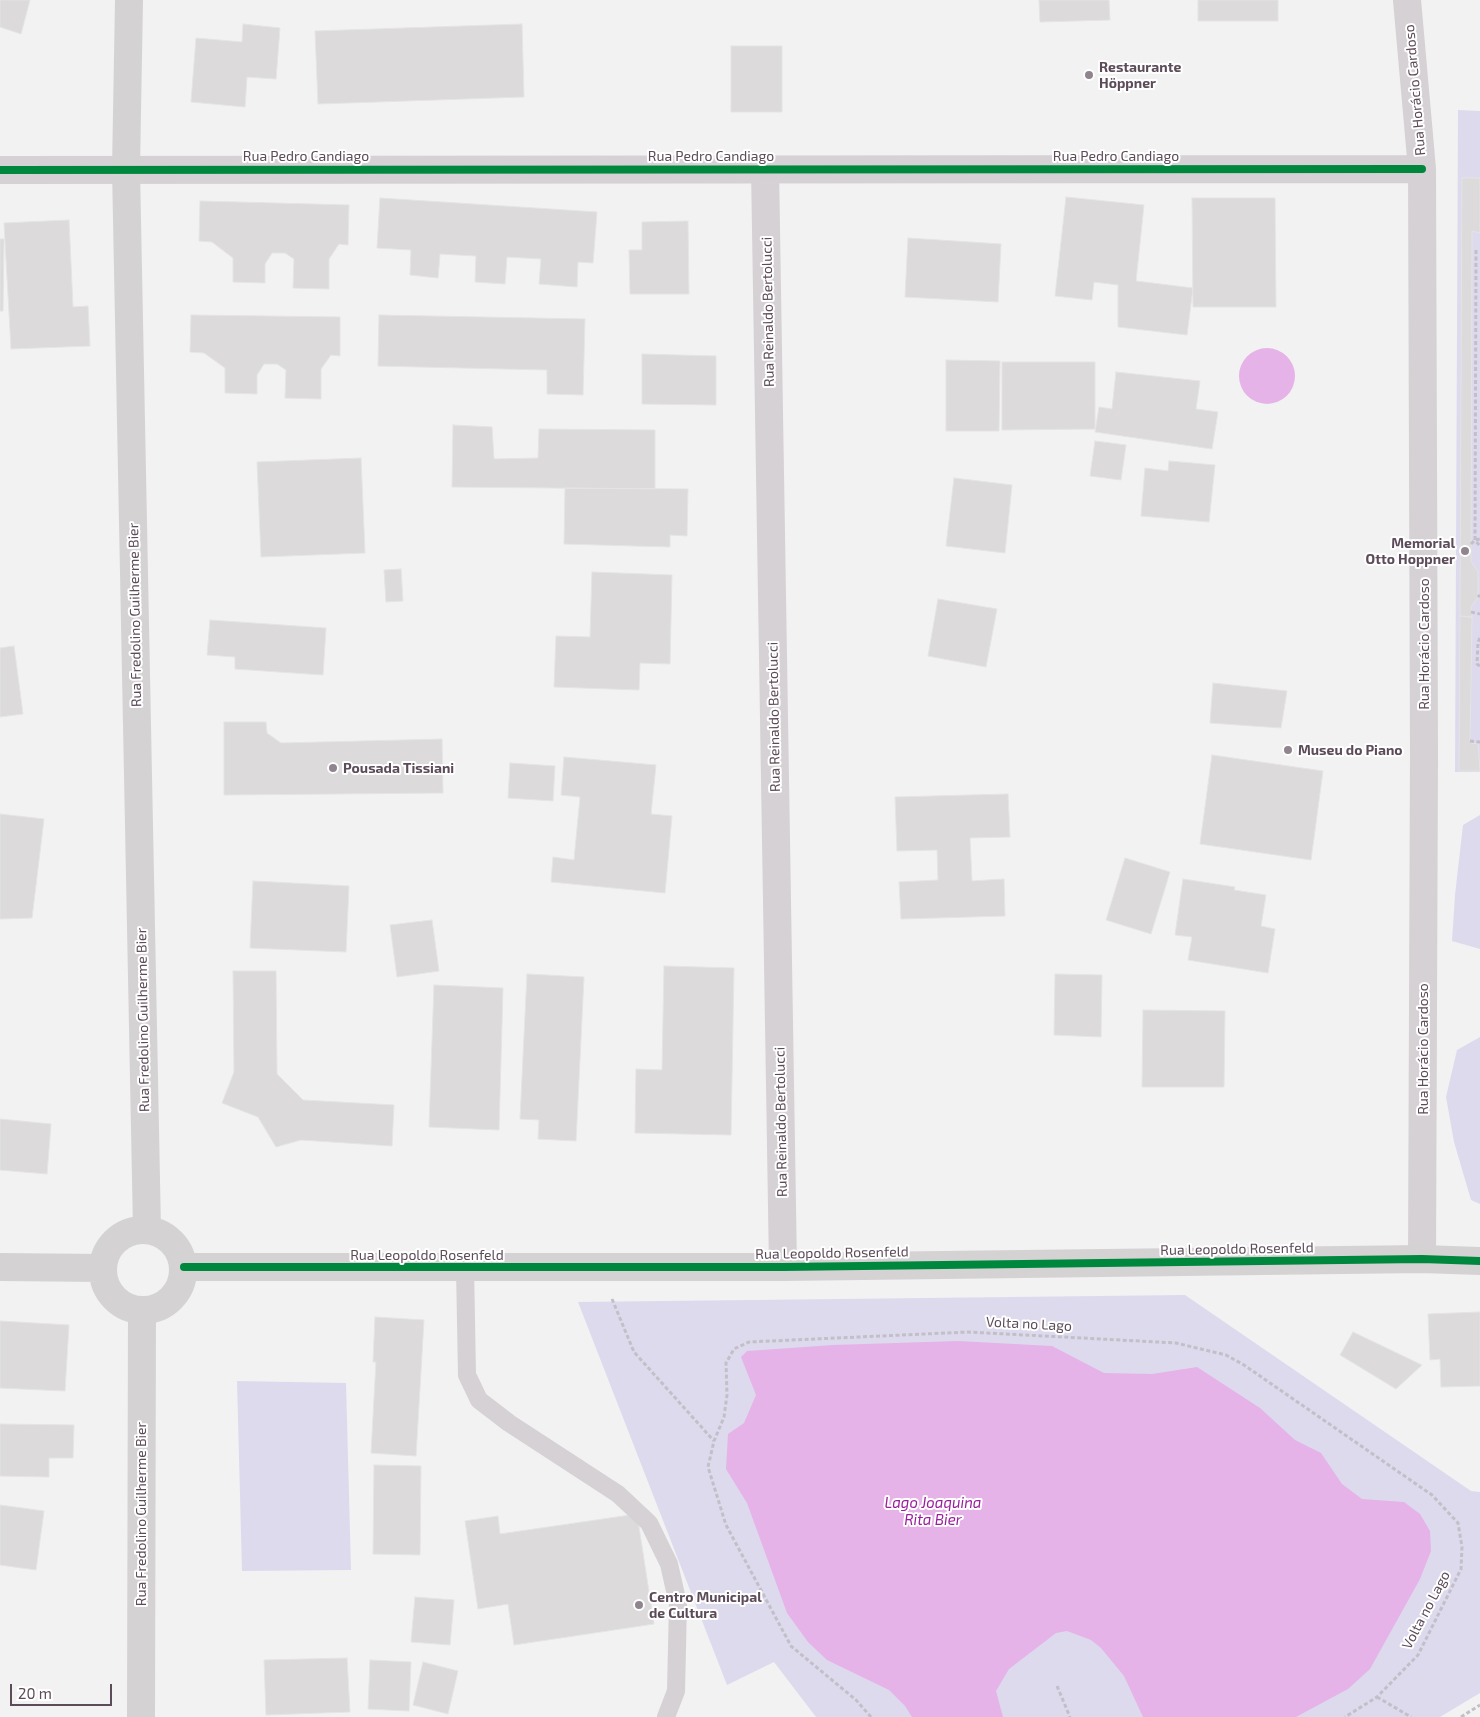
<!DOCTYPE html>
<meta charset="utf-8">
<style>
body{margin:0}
#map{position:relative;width:1480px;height:1717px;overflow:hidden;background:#f2f2f2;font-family:"Exo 2",sans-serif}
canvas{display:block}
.scale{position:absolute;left:10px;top:1684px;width:102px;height:22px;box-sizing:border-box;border:2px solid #5c4b58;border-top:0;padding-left:6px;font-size:15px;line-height:18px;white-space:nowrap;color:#5c4b58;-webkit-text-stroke:4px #fff;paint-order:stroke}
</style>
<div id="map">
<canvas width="1480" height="1717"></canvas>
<div class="scale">20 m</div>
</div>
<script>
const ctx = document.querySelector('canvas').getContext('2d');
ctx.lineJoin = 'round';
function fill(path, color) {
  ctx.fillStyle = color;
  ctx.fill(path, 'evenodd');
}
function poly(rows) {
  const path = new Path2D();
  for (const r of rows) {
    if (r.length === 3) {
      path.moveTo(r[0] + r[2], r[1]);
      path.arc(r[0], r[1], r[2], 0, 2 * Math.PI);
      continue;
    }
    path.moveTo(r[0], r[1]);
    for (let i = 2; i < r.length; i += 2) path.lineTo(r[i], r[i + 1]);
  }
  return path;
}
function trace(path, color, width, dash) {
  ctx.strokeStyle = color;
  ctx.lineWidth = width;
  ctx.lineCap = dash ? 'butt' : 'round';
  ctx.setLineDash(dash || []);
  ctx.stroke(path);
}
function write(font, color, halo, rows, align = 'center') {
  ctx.font = font + ' "Exo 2",sans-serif';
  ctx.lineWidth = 4;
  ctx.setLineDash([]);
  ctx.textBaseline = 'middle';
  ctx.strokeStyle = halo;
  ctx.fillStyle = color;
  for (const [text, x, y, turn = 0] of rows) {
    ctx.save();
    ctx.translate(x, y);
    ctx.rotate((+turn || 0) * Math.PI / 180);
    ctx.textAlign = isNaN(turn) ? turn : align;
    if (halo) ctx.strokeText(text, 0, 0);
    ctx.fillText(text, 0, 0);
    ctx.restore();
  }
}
fill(poly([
 [1458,110,1480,111,1480,772,1455,772],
 [1480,815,1480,949,1452,941,1455,895,1463,825],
 [1480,1037,1480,1204,1471,1200,1454,1142,1446,1097,1457,1050],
 [1185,1295,1471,1491,1480,1492,1480,1693,1440,1717,816,1717,774,1662,727,1685,578,1302],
 [237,1381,346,1383,351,1570,242,1571]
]), '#dddaee');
fill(poly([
 [1267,376,28],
 [958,1341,1052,1346,1104,1373,1152,1374,1197,1367,1260,1408,1295,1440,1321,1453,1342,1484,1362,1499,1404,1502,1420,1514,1430,1531,1431,1551,1420,1579,1370,1669,1348,1689,1296,1717,1143,1717,1124,1676,1101,1648,1091,1640,1067,1631,1056,1633,1009,1669,996,1691,1003,1717,912,1717,905,1706,889,1690,827,1660,808,1642,787,1613,747,1503,726,1469,728,1434,744,1423,756,1395,741,1357,747,1351,833,1345]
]), '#e5b3e7');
const building = poly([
 [0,0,30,0,21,34,0,27,0,0],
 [1039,0,1109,0,1110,20,1040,22,1039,0],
 [1198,0,1278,0,1278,21,1198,21,1198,0],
 [243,24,280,28,276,79,247,77,245,107,191,102,196,38,242,42,243,24],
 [522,24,524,97,318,104,315,31,522,24],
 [731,46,782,46,782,112,731,112,731,46],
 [1462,178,1480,178,1480,233,1472,231,1471,561,1478,572,1478,597,1471,607,1472,617,1468,617,1460,616,1462,178],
 [1066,197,1144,205,1136,281,1193,288,1187,335,1118,327,1118,285,1094,282,1092,300,1055,296,1066,197],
 [380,198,597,212,593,263,578,262,577,287,539,284,541,259,507,257,505,284,475,282,476,256,440,254,438,278,410,275,411,250,377,248,380,198],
 [1192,198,1275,198,1276,307,1193,307,1192,198],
 [200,201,349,205,348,245,339,244,329,259,329,289,293,288,294,259,285,253,272,253,265,264,265,283,233,282,233,258,212,242,199,241,200,201],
 [69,220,73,307,88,306,90,346,11,349,4,223,69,220],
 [688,221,689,294,630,294,629,250,642,250,642,222,688,221],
 [908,238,1001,244,998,302,905,297,908,238],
 [0,239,4,239,3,311,0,311,0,239],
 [191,315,340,317,340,356,331,355,321,369,321,399,285,398,286,370,277,364,264,364,257,375,257,394,225,393,225,368,204,353,190,352,191,315],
 [379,315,585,319,583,395,547,394,547,370,378,366,379,315],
 [642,354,716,356,716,405,642,404,642,354],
 [946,360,1000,361,999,431,946,431,946,360],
 [1002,362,1095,362,1095,429,1002,430,1002,362],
 [1116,372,1200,381,1196,409,1218,412,1212,449,1095,432,1099,407,1112,409,1116,372],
 [453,425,492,427,494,459,538,458,539,429,655,430,655,489,452,487,453,425],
 [1095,441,1126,445,1121,480,1090,476,1095,441],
 [361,458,365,553,261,557,257,462,361,458],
 [1169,461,1215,465,1209,522,1141,516,1145,468,1168,471,1169,461],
 [954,478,1012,485,1005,553,946,546,954,478],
 [565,488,688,489,687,536,670,535,670,547,564,544,565,488],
 [401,569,403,601,386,602,384,570,401,569],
 [592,572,672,575,670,664,640,663,639,690,554,687,556,636,590,637,592,572],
 [938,599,997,609,986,667,928,656,938,599],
 [1460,616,1472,617,1470,741,1471,743,1478,744,1480,771,1459,771,1460,616],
 [210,620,326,628,323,675,235,669,235,657,207,655,210,620],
 [14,646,23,714,0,717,0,648,14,646],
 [1213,683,1287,691,1281,728,1210,723,1213,683],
 [224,722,266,722,267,733,281,743,442,739,443,793,224,795,224,722],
 [1212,755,1323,771,1311,860,1200,844,1212,755],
 [564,757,656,765,651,814,672,816,665,893,551,882,553,857,574,860,580,797,561,795,564,757],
 [510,763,555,766,553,801,508,798,510,763],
 [1008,794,1010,837,970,838,972,881,1004,879,1005,916,901,919,899,882,938,880,937,850,897,851,895,797,1008,794],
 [0,814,44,819,32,918,0,919,0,814],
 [1125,858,1170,872,1151,934,1106,920,1125,858],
 [1183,879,1235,887,1234,890,1266,895,1261,926,1275,929,1268,973,1188,960,1192,937,1175,935,1183,879],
 [253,881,349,886,346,952,250,948,253,881],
 [432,920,439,971,397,977,390,925,432,920],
 [664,966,734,968,731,1135,635,1133,636,1069,662,1070,664,966],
 [233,971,276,971,277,1074,303,1100,394,1105,392,1146,301,1140,276,1147,258,1117,222,1103,234,1072,233,971],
 [527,974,584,977,576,1141,538,1139,539,1120,520,1119,527,974],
 [1055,974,1102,975,1101,1037,1054,1035,1055,974],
 [434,985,503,988,499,1130,429,1127,434,985],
 [1143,1010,1225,1011,1224,1087,1142,1087,1143,1010],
 [0,1119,51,1124,47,1174,0,1170,0,1119],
 [1480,1312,1480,1386,1441,1387,1440,1359,1430,1360,1428,1314,1480,1312],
 [375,1317,424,1320,416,1456,371,1453,376,1362,373,1362,375,1317],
 [0,1321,69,1325,65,1391,0,1388,0,1321],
 [1353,1332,1422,1365,1396,1389,1340,1355,1353,1332],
 [0,1424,74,1425,73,1458,49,1458,49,1477,0,1476,0,1424],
 [374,1465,421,1466,420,1555,373,1554,374,1465],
 [0,1505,44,1511,36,1570,0,1565,0,1505],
 [637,1514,654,1624,514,1645,508,1604,478,1609,465,1521,498,1516,500,1534,637,1514],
 [415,1597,454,1600,450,1645,411,1642,415,1597],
 [347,1658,350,1712,266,1715,264,1660,347,1658],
 [370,1660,411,1662,409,1711,368,1709,370,1660],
 [423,1662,458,1671,448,1714,413,1705,423,1662]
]);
fill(building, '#dcdadb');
trace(building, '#e4e4e4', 1);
trace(poly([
 [1476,250,1475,540,1480,546],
 [1471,544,1475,540,1480,539],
 [1478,597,1480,595],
 [1471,612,1480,614],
 [1480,638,1478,642,1477,664,1480,666],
 [1470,741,1480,742],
 [612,1299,634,1352,714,1441],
 [1057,1686,1070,1717],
 [1377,1697,1411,1717],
 [871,1717,856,1700,791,1646,726,1525,708,1467,714,1441,724,1417,727,1395,726,1363,734,1349,749,1342,968,1332,1176,1343,1226,1355,1244,1365,1432,1495,1458,1523,1462,1547,1461,1569,1418,1655,1377,1697,1345,1717],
 [1461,1717,1480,1705]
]), '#c3bfc8', 3, [4, 2.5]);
trace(poly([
 [465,1267,467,1375,479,1400,509,1423,618,1494,649,1523,669,1564,678,1604,676,1691,666,1717]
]), '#d5d1d4', 18);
trace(poly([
 [1407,0,1422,169,1424,754,1422,1259],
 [765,168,783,1267],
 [0,170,1422,169]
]), '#d5d1d4', 28);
trace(poly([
 [129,0,126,169,147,1230],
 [143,1270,40],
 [0,1267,103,1268],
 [184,1267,783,1267,1422,1259,1480,1261],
 [141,1717,142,1311]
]), '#d5d2d4', 28);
trace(poly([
 [0,170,1422,169],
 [184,1267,783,1267,1422,1259,1480,1261]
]), '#00873e', 8);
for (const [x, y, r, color] of [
 [1089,75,5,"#90858e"],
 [1465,551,5,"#90858e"],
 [1288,750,5,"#90858e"],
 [333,768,5,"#90858e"],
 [639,1605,5,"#90858e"]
]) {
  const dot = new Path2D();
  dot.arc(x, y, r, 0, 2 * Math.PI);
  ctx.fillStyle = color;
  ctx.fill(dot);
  trace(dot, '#fff', 2);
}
write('bold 14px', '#5c4b58', '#fff', [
 ["Restaurante",1099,67],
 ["Höppner",1099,83],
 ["Memorial",1455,543,"right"],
 ["Otto Hoppner",1455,559,"right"],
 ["Museu do Piano",1298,750],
 ["Pousada Tissiani",343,768],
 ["Centro Municipal",649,1597],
 ["de Cultura",649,1613]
], 'left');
write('14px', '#5c4b58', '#fff', [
 ["Rua Horácio Cardoso",1415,90,-95],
 ["Rua Pedro Candiago",306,156],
 ["Rua Pedro Candiago",711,156],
 ["Rua Pedro Candiago",1116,156],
 ["Rua Reinaldo Bertolucci",768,312,-91],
 ["Rua Fredolino Guilherme Bier",135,615,-91],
 ["Rua Horácio Cardoso",1424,644,-90],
 ["Rua Reinaldo Bertolucci",774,717,-91],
 ["Rua Fredolino Guilherme Bier",143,1020,-91],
 ["Rua Horácio Cardoso",1423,1049,-90],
 ["Rua Reinaldo Bertolucci",781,1122,-91],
 ["Rua Leopoldo Rosenfeld",1237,1249,-1],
 ["Rua Leopoldo Rosenfeld",832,1253,-1],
 ["Rua Leopoldo Rosenfeld",427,1255],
 ["Volta no Lago",1029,1324,3],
 ["Rua Fredolino Guilherme Bier",141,1514,-90],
 ["Volta no Lago",1426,1610,-62]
]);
write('italic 15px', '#991e9c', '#fff', [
 ["Lago Joaquina",933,1503],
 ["Rita Bier",933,1520]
]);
</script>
